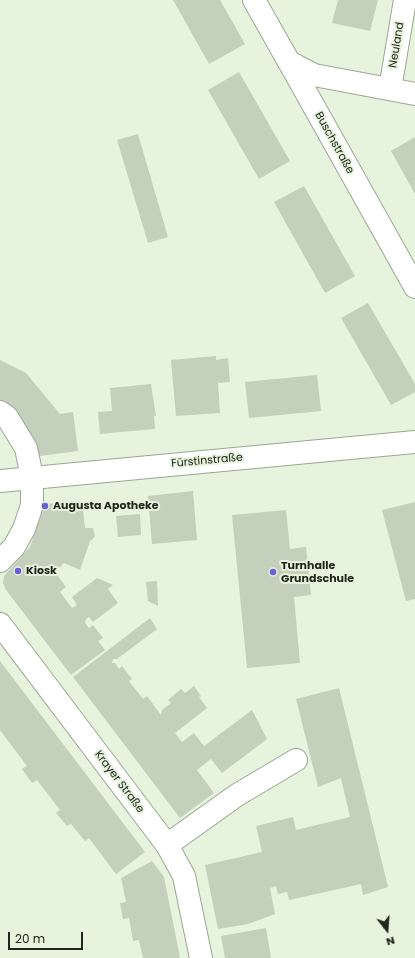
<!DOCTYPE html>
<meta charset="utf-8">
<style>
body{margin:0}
#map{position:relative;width:415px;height:958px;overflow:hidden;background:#e6f3dd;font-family:Poppins,sans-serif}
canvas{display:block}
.north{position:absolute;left:367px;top:910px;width:40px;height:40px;-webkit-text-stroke:3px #e6f3dd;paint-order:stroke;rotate:163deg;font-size:11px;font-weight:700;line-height:16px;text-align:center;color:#20251d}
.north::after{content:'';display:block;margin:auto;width:14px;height:18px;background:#20251d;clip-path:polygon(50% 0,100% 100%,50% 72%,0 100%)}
.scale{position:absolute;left:8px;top:932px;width:75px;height:18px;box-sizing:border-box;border:2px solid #20251d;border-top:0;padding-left:5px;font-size:12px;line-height:14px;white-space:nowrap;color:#20251d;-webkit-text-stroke:3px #e6f3dd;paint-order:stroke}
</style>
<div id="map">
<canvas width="415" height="958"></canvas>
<div class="north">N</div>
<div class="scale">20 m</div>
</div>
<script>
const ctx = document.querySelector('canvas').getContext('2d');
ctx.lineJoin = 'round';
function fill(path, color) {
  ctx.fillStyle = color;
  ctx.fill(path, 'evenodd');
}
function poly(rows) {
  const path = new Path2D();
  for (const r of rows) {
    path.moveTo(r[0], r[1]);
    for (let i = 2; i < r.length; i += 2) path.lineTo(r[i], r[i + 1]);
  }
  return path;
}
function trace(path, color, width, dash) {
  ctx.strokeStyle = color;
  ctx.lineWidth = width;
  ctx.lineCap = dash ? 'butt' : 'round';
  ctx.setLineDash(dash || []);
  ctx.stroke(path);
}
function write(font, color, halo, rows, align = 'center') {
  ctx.font = font + ' Poppins,sans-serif';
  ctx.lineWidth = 4;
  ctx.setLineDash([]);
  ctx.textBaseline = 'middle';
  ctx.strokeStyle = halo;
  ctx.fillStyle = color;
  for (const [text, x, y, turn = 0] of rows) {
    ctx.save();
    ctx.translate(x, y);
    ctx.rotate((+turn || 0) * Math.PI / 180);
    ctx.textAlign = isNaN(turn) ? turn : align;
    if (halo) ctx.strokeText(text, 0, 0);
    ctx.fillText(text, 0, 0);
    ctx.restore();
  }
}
fill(poly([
 [173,0,220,0,245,44,209,64],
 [338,0,378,0,370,31,332,23],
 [239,72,290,161,259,179,208,90],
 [138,134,168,237,148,243,117,140],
 [415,137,415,194,391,151],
 [304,186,355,276,325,293,274,202],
 [368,303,415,384,415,392,391,405,341,318],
 [216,356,216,360,228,358,230,382,218,383,220,413,176,416,171,360],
 [0,360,26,373,60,414,73,412,78,451,40,456,8,410,0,406],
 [317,375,321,411,249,418,245,382],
 [151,384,156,416,154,416,155,429,100,434,98,412,112,411,110,388],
 [193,491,197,540,152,544,148,496],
 [82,501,85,528,93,528,95,536,92,540,90,541,80,570,64,563,55,572,66,587,60,592,72,608,77,605,72,597,97,578,113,585,108,589,118,603,93,622,89,617,86,619,85,623,89,628,93,625,103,638,98,641,105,650,71,675,6,590,3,583,4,576,30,547,45,504],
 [415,502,415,599,406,601,382,510],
 [286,510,290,549,306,547,311,595,294,597,300,663,247,668,232,515],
 [140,514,141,535,118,537,116,516],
 [157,581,158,606,148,601,146,582],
 [150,618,157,629,117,659,113,659,112,663,115,663,119,669,122,666,132,679,129,681,143,699,147,696,161,715,162,710,171,703,168,700,181,689,185,693,194,686,201,696,199,697,207,708,175,733,182,742,194,733,204,746,252,710,267,739,222,773,211,759,197,770,214,793,180,818,73,677],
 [0,661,145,852,116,874,89,838,85,841,71,824,67,826,56,813,60,810,37,780,32,783,22,769,27,766,0,730],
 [339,688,388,887,363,895,361,884,289,900,287,892,278,894,276,886,270,888,275,914,248,924,218,929,205,865,262,852,256,826,293,817,296,830,350,817,341,778,318,787,296,699],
 [152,861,164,877,180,958,143,958,139,940,133,941,129,918,123,919,120,903,126,902,121,878],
 [266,928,271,958,225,958,221,936]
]), '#c3d0bb');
const minor = poly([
 [289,62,415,287],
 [390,89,405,0],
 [0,412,7,417,26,448,32,477,32,505,24,529,14,547,0,561],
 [0,481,415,442],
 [167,845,237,795,296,760]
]);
const major = poly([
 [254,0,289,62,314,75,415,94],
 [0,624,167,845,184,876,201,958]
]);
trace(minor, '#9ba793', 24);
trace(major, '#9ba793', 24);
trace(minor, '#fff', 22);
trace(major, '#fff', 22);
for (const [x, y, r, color] of [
 [45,506,4,"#6a5fd9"],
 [18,571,4,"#6a5fd9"],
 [273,572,4,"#6a5fd9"]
]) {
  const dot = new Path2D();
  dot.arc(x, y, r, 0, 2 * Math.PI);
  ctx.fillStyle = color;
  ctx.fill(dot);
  trace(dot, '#e6f3dd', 1.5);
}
write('11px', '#20251d', '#e6f3dd', [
 ["Neuland",397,45,-81],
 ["Buschstraße",334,143,61],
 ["Fürstinstraße",207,461,-5],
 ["Krayer Straße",119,782,53]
]);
write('bold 11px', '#20251d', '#e6f3dd', [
 ["Augusta Apotheke",53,506],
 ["Turnhalle",281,566],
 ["Grundschule",281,579],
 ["Kiosk",26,571]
], 'left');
</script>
